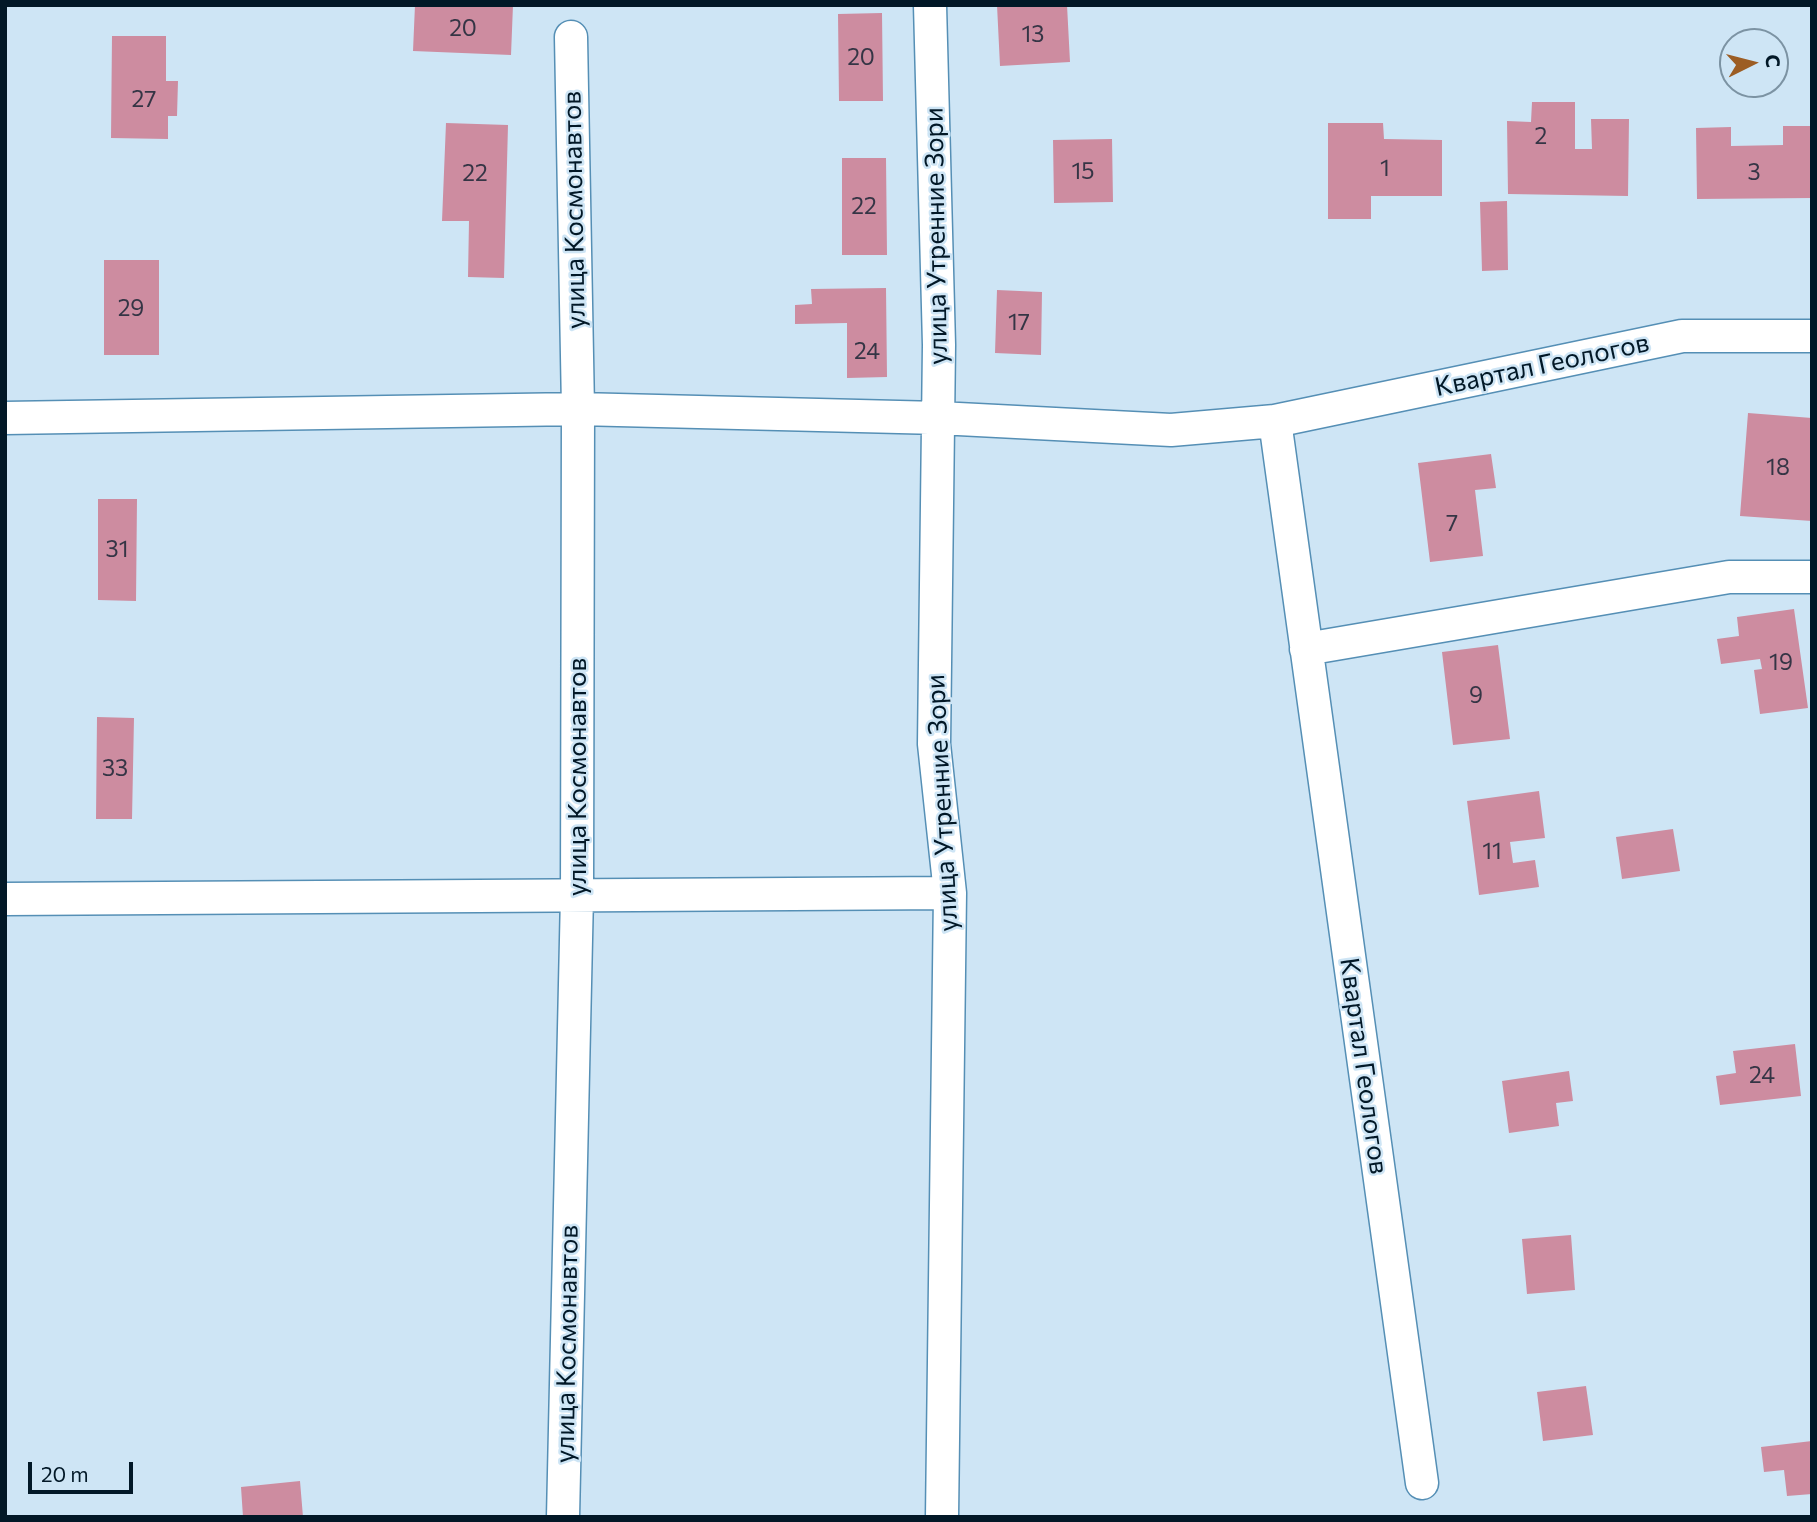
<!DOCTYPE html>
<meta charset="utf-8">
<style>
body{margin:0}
#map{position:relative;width:1817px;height:1522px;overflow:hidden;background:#cee5f5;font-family:Commissioner,sans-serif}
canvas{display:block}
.frame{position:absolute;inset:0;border:7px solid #021827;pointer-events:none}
.north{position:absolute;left:1719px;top:28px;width:70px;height:70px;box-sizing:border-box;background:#cee5f5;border:2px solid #7c93a3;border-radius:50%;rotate:84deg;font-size:19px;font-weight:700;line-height:28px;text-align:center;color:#021827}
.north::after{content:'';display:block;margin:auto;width:24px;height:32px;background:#9c5d24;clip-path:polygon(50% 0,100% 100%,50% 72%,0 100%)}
.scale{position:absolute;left:28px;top:1462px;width:105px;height:32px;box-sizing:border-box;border:4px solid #021827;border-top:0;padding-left:9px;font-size:21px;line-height:24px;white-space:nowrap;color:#021827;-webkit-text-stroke:5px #cee5f5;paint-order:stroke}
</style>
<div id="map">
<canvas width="1817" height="1522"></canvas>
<div class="frame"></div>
<div class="north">С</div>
<div class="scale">20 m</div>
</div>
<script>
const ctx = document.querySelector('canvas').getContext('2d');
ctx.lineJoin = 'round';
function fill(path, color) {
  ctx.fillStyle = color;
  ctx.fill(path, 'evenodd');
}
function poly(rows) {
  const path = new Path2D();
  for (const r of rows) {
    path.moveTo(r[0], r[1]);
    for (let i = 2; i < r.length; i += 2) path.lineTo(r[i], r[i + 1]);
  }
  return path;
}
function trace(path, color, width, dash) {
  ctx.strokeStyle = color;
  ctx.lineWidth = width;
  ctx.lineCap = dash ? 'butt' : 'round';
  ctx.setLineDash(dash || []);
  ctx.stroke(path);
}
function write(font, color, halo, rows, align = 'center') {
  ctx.font = font + ' Commissioner,sans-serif';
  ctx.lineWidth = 5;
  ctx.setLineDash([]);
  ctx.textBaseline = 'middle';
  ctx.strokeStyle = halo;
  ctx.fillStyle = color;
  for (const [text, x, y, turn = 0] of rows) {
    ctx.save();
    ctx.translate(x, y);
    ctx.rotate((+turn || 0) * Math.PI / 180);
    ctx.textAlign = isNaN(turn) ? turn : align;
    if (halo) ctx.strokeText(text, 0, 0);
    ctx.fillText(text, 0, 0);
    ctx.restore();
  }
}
fill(poly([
 [415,5,513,5,511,55,413,51],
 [997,5,1067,5,1070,62,1000,66],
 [882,13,883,101,839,101,838,14],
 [112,36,166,36,166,81,178,81,177,116,168,116,168,139,111,138],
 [1532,102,1575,102,1575,149,1592,149,1591,119,1629,119,1628,196,1508,194,1507,121,1531,122],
 [446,123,508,125,504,278,468,277,469,221,442,221],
 [1328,123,1383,123,1384,139,1442,140,1442,196,1371,196,1371,219,1328,219],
 [1783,126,1812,126,1812,198,1697,199,1696,128,1731,127,1731,146,1783,145],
 [1112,139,1113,202,1054,203,1053,140],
 [842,158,886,158,887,255,842,255],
 [1507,201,1508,270,1482,271,1480,202],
 [104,260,159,260,159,355,104,355],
 [886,288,887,377,847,378,847,323,795,324,795,305,812,304,811,289],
 [997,290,1042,292,1041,355,995,353],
 [1748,413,1812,418,1812,521,1740,516],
 [1491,454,1496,488,1475,490,1483,556,1430,562,1418,463],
 [98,499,137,499,136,601,98,600],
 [1794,609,1808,708,1760,714,1754,670,1762,669,1760,659,1721,664,1717,639,1739,636,1737,617],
 [1498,645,1510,739,1453,745,1442,652],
 [97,717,134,718,132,819,96,819],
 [1539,791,1545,838,1510,842,1513,863,1535,860,1539,887,1479,895,1467,801],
 [1673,829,1680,871,1622,879,1616,837],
 [1795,1044,1801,1096,1720,1105,1716,1076,1736,1073,1733,1051],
 [1569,1071,1573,1101,1556,1103,1559,1126,1509,1133,1502,1081],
 [1571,1235,1575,1290,1527,1294,1522,1239],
 [1586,1386,1593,1435,1543,1441,1537,1392],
 [1812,1441,1812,1494,1787,1496,1784,1470,1764,1472,1761,1447],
 [300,1481,303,1517,243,1517,241,1487]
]), '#cd8ca0');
const street = poly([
 [930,5,939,345,934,744,950,893,942,1517],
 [5,418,578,409,939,418,1171,430,1275,421,1682,336,1812,336],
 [1275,421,1422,1483],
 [1306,649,1729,577,1812,577],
 [5,899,950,893],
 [563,1517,577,895,578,409,571,37]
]);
trace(street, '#558fb5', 35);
trace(street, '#fff', 32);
write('23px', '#353545', null, [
 ["20",463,28],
 ["13",1033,34],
 ["20",861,57],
 ["27",144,99],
 ["2",1541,136],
 ["1",1385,168],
 ["15",1083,171],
 ["3",1754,172],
 ["22",475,173],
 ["22",864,206],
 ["29",131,308],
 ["17",1019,322],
 ["24",867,351],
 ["18",1778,467],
 ["7",1452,523],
 ["31",117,549],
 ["19",1781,662],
 ["9",1476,695],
 ["33",115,768],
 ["11",1492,851],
 ["24",1762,1075]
]);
write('26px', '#021827', '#cee5f5', [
 ["улица Космонавтов",574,210,-91],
 ["улица Утренние Зори",936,236,-91],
 ["Квартал Геологов",1542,365,-12],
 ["улица Космонавтов",577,777,-90],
 ["улица Утренние Зори",942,803,-93],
 ["Квартал Геологов",1364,1066,82],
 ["улица Космонавтов",567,1344,-89]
]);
</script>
